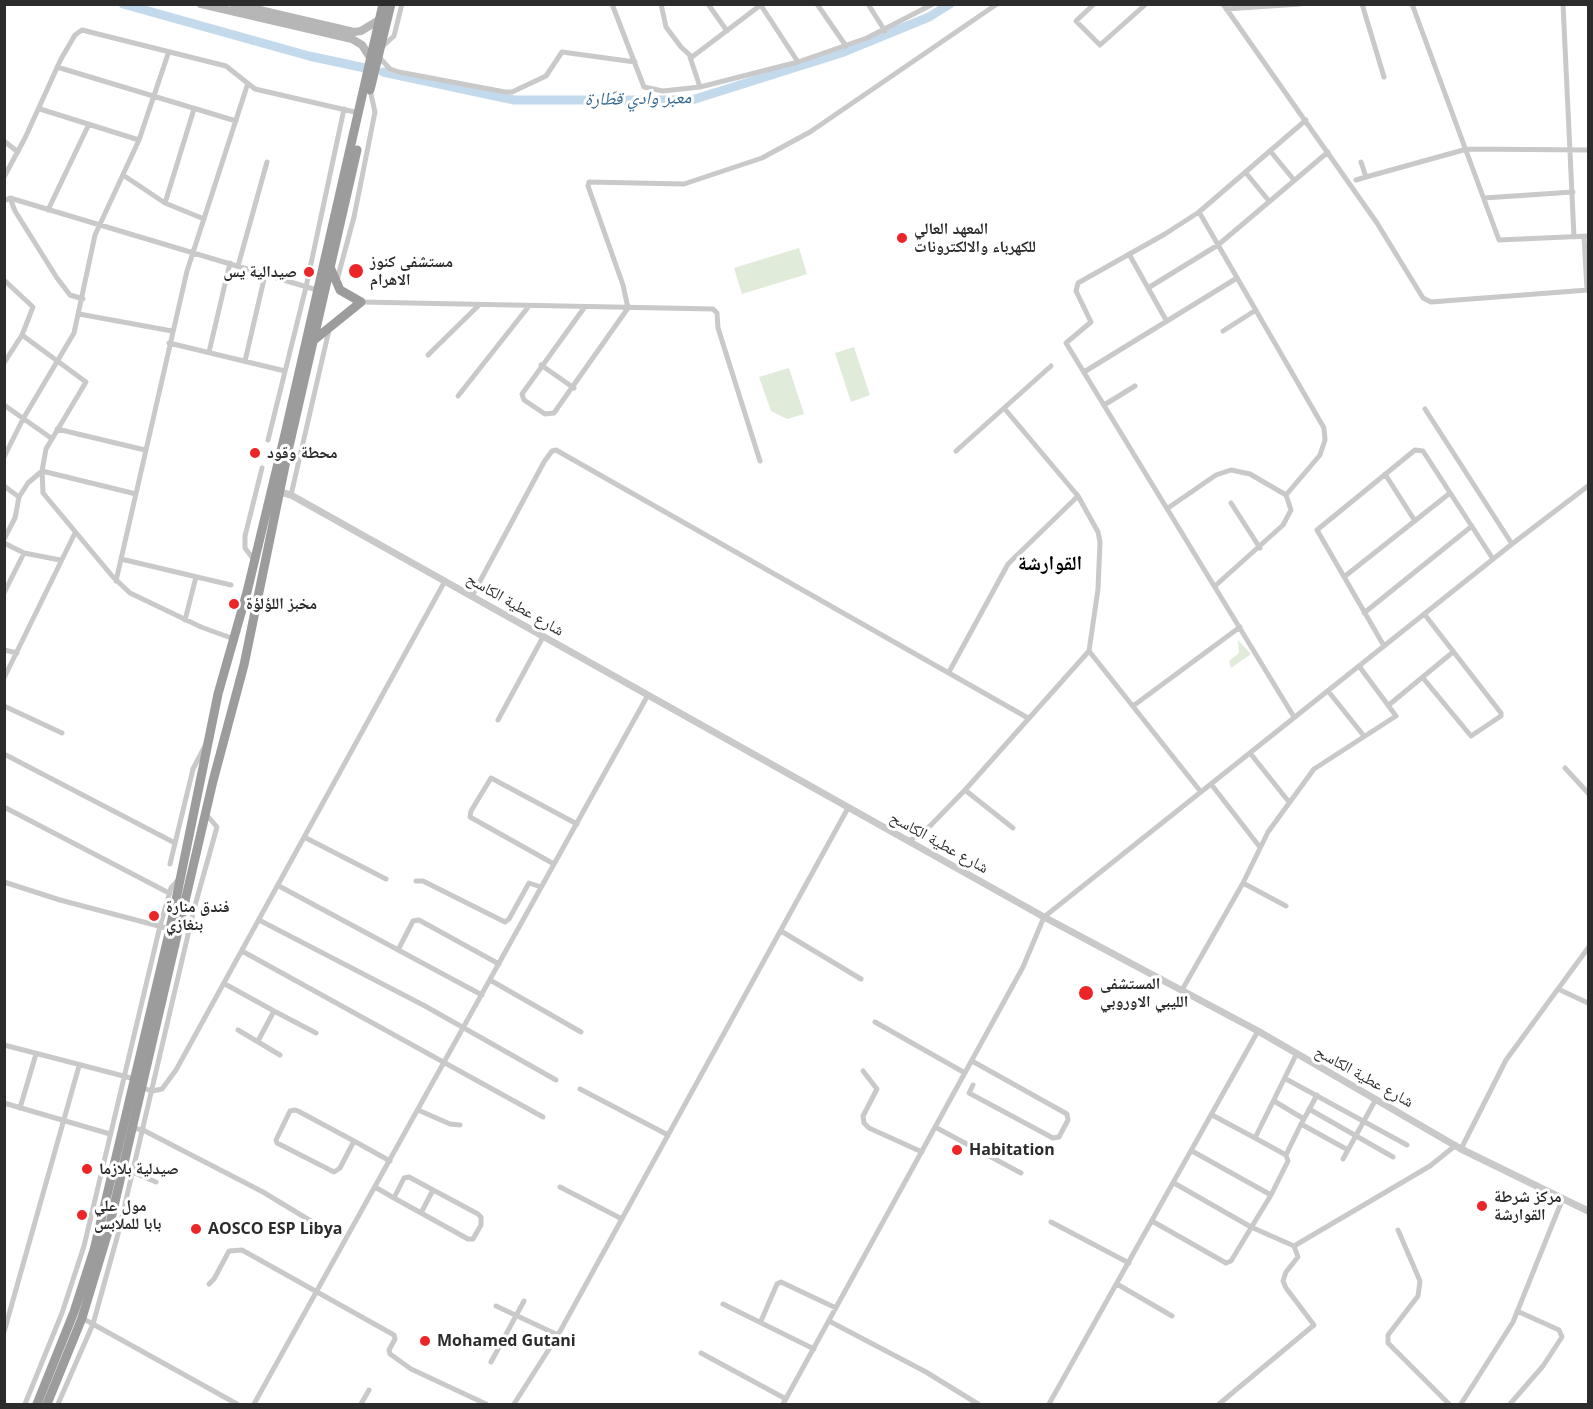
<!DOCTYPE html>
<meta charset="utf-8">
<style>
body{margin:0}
#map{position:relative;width:1593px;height:1409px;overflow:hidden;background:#fff;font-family:"Open Sans",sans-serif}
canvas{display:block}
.frame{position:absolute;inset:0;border:6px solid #2c2c2c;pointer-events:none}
</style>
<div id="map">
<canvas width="1593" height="1409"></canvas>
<div class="frame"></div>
</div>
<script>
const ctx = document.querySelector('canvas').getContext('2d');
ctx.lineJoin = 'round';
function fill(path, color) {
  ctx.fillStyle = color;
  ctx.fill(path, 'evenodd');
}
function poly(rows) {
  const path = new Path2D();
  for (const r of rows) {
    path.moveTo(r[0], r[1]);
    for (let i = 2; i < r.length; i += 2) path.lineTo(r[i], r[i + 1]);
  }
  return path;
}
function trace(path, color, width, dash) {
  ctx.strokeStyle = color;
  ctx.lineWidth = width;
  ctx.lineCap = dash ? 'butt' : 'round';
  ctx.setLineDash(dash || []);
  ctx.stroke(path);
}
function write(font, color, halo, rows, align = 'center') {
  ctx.font = font + ' "Open Sans","Noto Naskh Arabic",sans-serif';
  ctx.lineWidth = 6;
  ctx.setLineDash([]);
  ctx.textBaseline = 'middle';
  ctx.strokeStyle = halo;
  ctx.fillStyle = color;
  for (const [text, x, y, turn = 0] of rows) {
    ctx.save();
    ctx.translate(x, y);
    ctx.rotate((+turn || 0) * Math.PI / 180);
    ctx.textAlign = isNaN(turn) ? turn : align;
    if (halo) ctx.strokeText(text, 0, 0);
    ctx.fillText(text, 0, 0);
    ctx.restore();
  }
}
fill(poly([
 [799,248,807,274,742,294,734,268],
 [854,347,870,395,851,402,835,353],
 [789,368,804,414,787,419,771,411,759,377],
 [1238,640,1251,654,1231,668,1229,661,1239,653]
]), '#e1ebd9');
trace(poly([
 [123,4,309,56,365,68],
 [383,72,514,100,692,100,841,53,929,17,950,4]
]), '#c3daec', 9);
trace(poly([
 [612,4,644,87,663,91,700,87,798,62,867,38,933,4],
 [661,4,666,27,681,47,692,57,762,4],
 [708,4,727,31],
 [760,4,798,62],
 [817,4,846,46],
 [868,4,885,31],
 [1094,4,1076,21,1100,45,1146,4],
 [1223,4,1377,223,1423,298,1431,302,1588,290],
 [1362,4,1384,77],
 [1412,4,1499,240,1588,236],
 [1563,4,1574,237],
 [1226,9,1300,4],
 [382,47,394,36,402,4],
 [378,56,390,69,399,72,505,92,512,92,546,76,562,52,635,62],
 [690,57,700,87],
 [57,67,236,121],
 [40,109,139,140],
 [4,141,18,152],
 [1271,152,1294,180],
 [1361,162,1366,177,1467,149,1588,150],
 [1246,173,1269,201],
 [123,175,165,203,204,219],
 [4,177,25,138,61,59,75,35,82,30,226,66,255,89,359,113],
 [1356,180,1366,177],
 [10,198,15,211,57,278,70,295,83,299],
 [1484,198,1573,192],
 [4,201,10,198,317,290],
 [165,203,194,109],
 [48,210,89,124],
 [1199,212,1324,428,1325,440,1320,455,1286,495],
 [1584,236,1587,290],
 [1129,254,1166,320],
 [238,266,267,162],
 [4,280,33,307,22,335,4,363],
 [337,280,354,217,375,112,370,90],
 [1148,288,1218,245,1328,152],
 [361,302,713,309,717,313,718,328,760,461],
 [584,308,522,394,524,400,545,414,554,413,628,308,623,285,588,186,589,182,684,184,762,158,810,132,997,4],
 [79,314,172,331],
 [1223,331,1256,310],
 [22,335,86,382,46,449,42,471,43,493,113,577,130,593,201,627,234,639],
 [169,343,285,371],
 [209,352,230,263],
 [428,355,479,305],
 [245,361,265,275],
 [541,365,574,388],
 [1084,372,1237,278],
 [458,396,529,306],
 [4,405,51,438],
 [1104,405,1135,386],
 [1425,409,1512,544],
 [57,429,145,450],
 [268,440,306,287,344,109],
 [956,451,1051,366],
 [4,457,23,419,74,333,95,235,139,140,168,54],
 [1385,474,1415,521],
 [4,486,19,497],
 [291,495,329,330],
 [1231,503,1260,548],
 [1168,508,1216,475,1231,470,1250,474,1286,495,1291,510,1283,525,1215,586],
 [4,539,15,518,19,497,28,483,42,471,136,494],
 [4,543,24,553,60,560],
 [121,559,231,585],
 [254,560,245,548,245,536,262,468],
 [1344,577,1450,493],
 [116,581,187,271,247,86],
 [4,593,24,553],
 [472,596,544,462,552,451,556,450,1028,718],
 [1364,613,1472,526],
 [185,620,196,577],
 [1384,646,1317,530,1415,450,1423,451,1493,559],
 [4,650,17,653],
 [1089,651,1201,792],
 [949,672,1008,564,1078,496],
 [4,678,75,533],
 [1423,678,1471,736,1501,716,1501,713,1425,615],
 [1328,691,1364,736],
 [1390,704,1453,652],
 [4,706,62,733],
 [1133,706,1240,627],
 [1294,717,1066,343,1091,322,1076,291,1078,283,1165,234,1199,212,1306,120],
 [498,720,543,637],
 [1250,753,1289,802],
 [4,754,175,843],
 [1565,768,1588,793],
 [1211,784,1259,846],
 [965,790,1013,828],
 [4,807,169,893],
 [306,838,386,879],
 [909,841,930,826,965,790,1089,651,1098,589,1100,542,1098,532,1078,496,1004,408],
 [170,864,193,769,207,742],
 [554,864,470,817,471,811,491,778,577,824],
 [416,881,423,881,505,922,509,919,529,883,541,887],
 [4,882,60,900,170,929],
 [1243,883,1268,832,1314,769,1396,716,1359,666],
 [279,886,482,995],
 [259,920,425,1006,556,1080],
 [781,931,861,979],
 [398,950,413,921,419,920,499,964],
 [242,951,543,1117],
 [490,980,581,1032],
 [225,984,274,1011,258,1041],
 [1558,989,1588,1003],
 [1182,990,1243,883,1286,906],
 [274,1011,316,1033],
 [875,1022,965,1073],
 [238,1030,280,1055],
 [4,1045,135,1079],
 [972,1061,1067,1114,1068,1120,1059,1137,1053,1138,969,1093,973,1085],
 [863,1071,877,1089,863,1116,864,1123,869,1128,922,1152],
 [1286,1079,1407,1145],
 [143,1088,152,1091,162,1089,176,1070,445,581],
 [580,1089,668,1135],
 [1274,1101,1304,1119,1301,1124,1348,1150],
 [4,1103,110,1134],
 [20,1108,36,1054],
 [1309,1109,1393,1157],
 [418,1110,450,1124,460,1125],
 [1212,1115,1255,1138,1296,1055],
 [1304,1119,1317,1095],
 [935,1127,1021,1173],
 [133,1128,143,1130,263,1192,329,1232],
 [354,1141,340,1168,334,1172,277,1143,276,1140,290,1111,295,1110,298,1111,354,1141,390,1161],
 [1461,1149,1506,1060,1588,948],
 [1192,1151,1271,1195],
 [1286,1155,1301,1124],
 [1343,1159,1376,1099],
 [123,1168,156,1182],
 [1174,1183,1251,1227,1294,1246,1298,1257,1286,1272,1283,1281,1286,1288,1314,1325,1219,1404],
 [375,1187,394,1198,468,1239,473,1239,481,1225,481,1217,478,1214,409,1177,404,1178,394,1198],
 [560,1187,622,1219],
 [421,1213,433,1190],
 [1152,1221,1226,1263,1231,1261,1271,1195,1288,1161,1286,1155,1255,1138],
 [1051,1222,1129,1263],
 [1398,1230,1420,1281,1418,1296,1388,1335,1388,1343,1449,1404],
 [1294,1246,1430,1166,1456,1145],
 [209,1284,214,1279,229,1251,242,1250,394,1335,395,1339,389,1350,390,1354,411,1369,486,1404],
 [1117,1284,1172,1316],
 [723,1304,814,1349],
 [496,1306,558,1335],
 [82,1318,237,1404],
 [761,1321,777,1284,781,1282,836,1308],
 [829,1321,926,1372,978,1404],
 [4,1332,79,1066],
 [701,1353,786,1399],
 [491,1362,524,1301],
 [25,1404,62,1313,84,1246,160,926,171,888,179,879],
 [58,1404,93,1324,118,1234,194,909,217,827,206,814],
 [254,1404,648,695],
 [361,1404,369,1390],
 [514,1404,558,1335,848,808],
 [783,1404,1023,967,1044,917,1512,544,1588,486],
 [1049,1404,1258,1031],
 [1461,1404,1513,1322,1563,1198],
 [1510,1404,1543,1366,1562,1337,1559,1330,1517,1311]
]), '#c9c9c9', 5);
trace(poly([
 [280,492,291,495,1044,917,1258,1031,1461,1149,1588,1211]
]), '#c9c9c9', 7);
trace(poly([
 [201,4,352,39,362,45,371,59],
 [234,4,354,32,361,31,379,20]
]), '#b6b6b6', 8);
trace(poly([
 [370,90,391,4],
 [314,340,361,302,340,290,330,267],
 [37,1404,74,1312,94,1250,170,929,218,694,247,592,285,434,383,4],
 [47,1404,82,1318,108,1232,213,781,244,665,288,451,357,150]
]), '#9c9c9c', 9);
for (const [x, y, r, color] of [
 [902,238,6,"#ec2527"],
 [356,271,8,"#ec2527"],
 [309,272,6,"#ec2527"],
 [255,453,6,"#ec2527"],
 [234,604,6,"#ec2527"],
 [154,916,6,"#ec2527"],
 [1086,993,8,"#ec2527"],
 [957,1150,6,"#ec2527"],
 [87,1169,6,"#ec2527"],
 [1482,1206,6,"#ec2527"],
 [82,1215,6,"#ec2527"],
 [196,1229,6,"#ec2527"],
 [425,1341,6,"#ec2527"]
]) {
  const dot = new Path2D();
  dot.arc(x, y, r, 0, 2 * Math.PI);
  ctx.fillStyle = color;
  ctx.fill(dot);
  trace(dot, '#fff', 2);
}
write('bold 16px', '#2c2c2c', '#fff', [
 ["المعهد العالي",914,229],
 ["للكهرباء والالكترونات",914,247],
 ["مستشفى كنوز",370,262],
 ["الاهرام",370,280],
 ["صيدالية يس",297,272,"right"],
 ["محطة وقود",267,453],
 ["مخبز اللؤلؤة",246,604],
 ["فندق منارة",166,907],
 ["بنغازي",166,925],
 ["المستشفی",1100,984],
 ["الليبي الاوروبي",1100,1002],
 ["Habitation",969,1150],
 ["صيدلية بلازما",99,1169],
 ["مركز شرطة",1494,1197],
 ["القوارشة",1494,1215],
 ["مول علي",94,1206],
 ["بابا للملابس",94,1224],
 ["AOSCO ESP Libya",208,1229],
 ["Mohamed Gutani",437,1341]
], 'left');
write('16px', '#2c2c2c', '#fff', [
 ["شارع عطية الكاسح",515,605,30],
 ["شارع عطية الكاسح",939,843,29],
 ["شارع عطية الكاسح",1364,1077,29]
]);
write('italic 18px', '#376991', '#fff', [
 ["معبر وادي قطّارة",638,99,-1]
]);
write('bold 20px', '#000', '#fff', [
 ["القوارشة",1050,564]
]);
</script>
